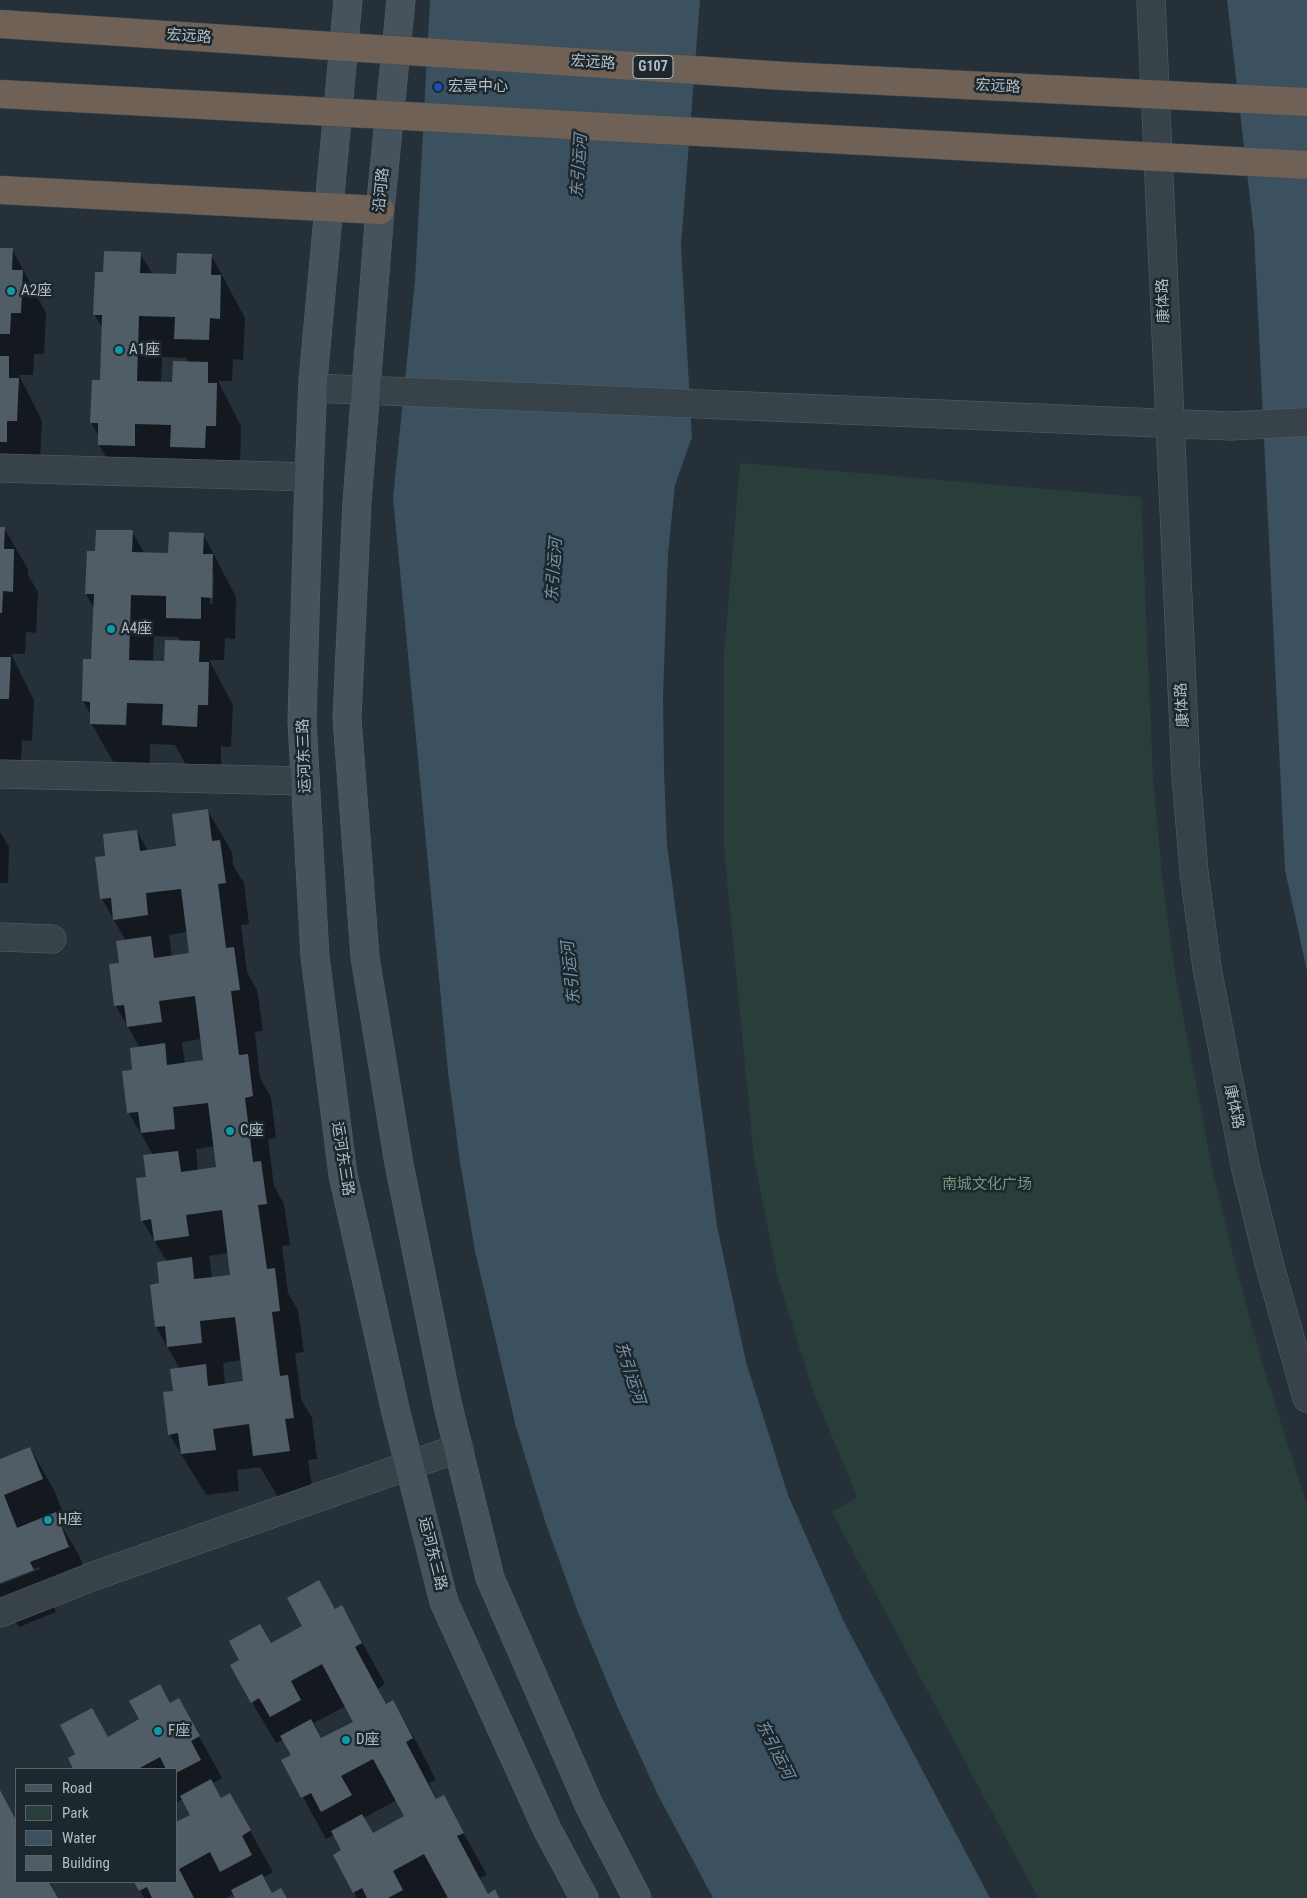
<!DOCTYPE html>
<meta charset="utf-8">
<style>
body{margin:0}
#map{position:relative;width:1307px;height:1898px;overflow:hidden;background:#253039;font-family:"Roboto Condensed",sans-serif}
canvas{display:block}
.legend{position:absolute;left:15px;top:1768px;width:162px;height:115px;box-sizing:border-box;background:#1d272e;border:1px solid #59636a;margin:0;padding:6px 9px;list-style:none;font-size:15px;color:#b3bdc5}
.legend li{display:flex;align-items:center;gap:10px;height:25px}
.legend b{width:25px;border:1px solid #59636a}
</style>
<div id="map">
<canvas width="1307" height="1898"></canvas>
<ul class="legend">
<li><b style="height:6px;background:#46525c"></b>Road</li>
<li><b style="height:14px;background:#293e3b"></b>Park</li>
<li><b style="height:14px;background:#3b5160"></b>Water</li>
<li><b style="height:14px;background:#505d67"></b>Building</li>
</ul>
</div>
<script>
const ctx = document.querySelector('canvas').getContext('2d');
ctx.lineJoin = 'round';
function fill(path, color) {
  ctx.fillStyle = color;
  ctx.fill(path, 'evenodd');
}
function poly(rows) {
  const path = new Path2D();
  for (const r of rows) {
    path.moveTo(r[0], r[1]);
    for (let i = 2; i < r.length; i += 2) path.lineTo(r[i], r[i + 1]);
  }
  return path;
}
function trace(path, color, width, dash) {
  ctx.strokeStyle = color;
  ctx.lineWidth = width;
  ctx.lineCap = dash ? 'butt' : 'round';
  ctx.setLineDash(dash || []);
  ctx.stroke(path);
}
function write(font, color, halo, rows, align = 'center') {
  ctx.font = font + ' "Roboto Condensed","Noto Sans SC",sans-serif';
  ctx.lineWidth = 5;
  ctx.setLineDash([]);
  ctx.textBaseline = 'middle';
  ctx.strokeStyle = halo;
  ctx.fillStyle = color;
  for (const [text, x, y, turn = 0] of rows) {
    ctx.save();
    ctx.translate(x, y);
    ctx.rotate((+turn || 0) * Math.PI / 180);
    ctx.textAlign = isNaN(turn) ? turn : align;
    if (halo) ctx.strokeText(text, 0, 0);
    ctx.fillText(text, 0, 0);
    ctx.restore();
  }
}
fill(poly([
 [740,463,1141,497,1153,777,1162,876,1175,973,1213,1173,1237,1271,1264,1369,1307,1505,1307,1898,1038,1898,832,1512,857,1497,812,1388,777,1275,754,1158,724,848,724,655]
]), '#293e3b');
fill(poly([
 [430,0,700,0,681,246,692,437,675,485,668,554,663,696,664,770,667,844,717,1226,746,1362,788,1495,844,1622,990,1898,713,1898,658,1795,617,1706,579,1615,545,1521,516,1427,475,1251,460,1162,448,1072,393,498,415,281],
 [1227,0,1307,0,1307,971,1285,870,1254,233]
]), '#3b5160');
fill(poly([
 [0,249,12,249,46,313,44,354,34,354,33,375,19,375,42,421,40,462,31,462,30,483,0,482],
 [140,253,153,275,177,276,211,255,245,318,243,360,233,359,232,381,218,381,241,426,240,468,229,467,229,489,196,488,183,466,158,465,158,487,123,486,99,445,99,437,91,422,101,381,103,329,95,315,104,274],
 [162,357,186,358,188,362,173,383,161,383],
 [0,528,4,528,28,569,28,575,38,592,36,633,26,632,25,654,11,654,34,700,32,741,22,740,21,762,0,762],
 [132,532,145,554,169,554,203,534,236,597,235,639,225,638,224,660,209,660,233,705,231,747,221,746,221,768,187,767,175,745,150,744,150,766,115,765,91,723,91,715,83,701,84,660,93,660,94,608,86,594,96,552],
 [211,574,214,574,213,604,210,604],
 [154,636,178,637,181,641,165,662,153,662],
 [208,811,232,852,233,865,244,883,249,924,241,925,247,972,257,990,263,1031,255,1032,260,1078,271,1097,276,1138,268,1139,274,1186,284,1204,290,1245,282,1246,288,1293,298,1311,304,1352,295,1353,301,1399,312,1418,317,1459,308,1460,313,1493,278,1497,260,1467,237,1470,239,1491,206,1495,169,1434,174,1392,180,1369,156,1327,161,1284,167,1262,142,1220,153,1155,129,1113,123,1072,134,1071,140,1048,116,1006,110,965,120,964,126,941,102,899,96,858,107,857,137,831,148,851,177,847],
 [188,932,191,954,172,957,169,935],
 [201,1039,204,1062,185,1064,182,1042],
 [215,1146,218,1168,198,1171,196,1149],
 [228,1253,231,1276,212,1278,209,1256],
 [242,1360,245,1382,225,1385,223,1363],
 [0,832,9,847,8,883,0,883],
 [30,1448,54,1490,66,1521,60,1523,79,1555,92,1589,53,1604,56,1612,19,1627,14,1620,0,1625,0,1585,40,1569,39,1567,0,1582,0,1460],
 [342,1606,385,1684,378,1689,386,1705,393,1701,417,1743,436,1780,429,1783,437,1800,443,1796,487,1875,480,1878,488,1895,498,1898,449,1898,448,1896,444,1898,357,1898,334,1855,343,1851,334,1835,326,1839,303,1797,292,1756,284,1739,276,1743,252,1702,271,1645],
 [346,1706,355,1722,322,1739,314,1723],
 [397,1800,406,1817,373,1834,364,1818],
 [179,1700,222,1778,213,1783,222,1799,230,1795,273,1872,264,1877,273,1894,286,1898,237,1898,234,1894,226,1898,144,1898,135,1882,176,1882,176,1823,192,1815,183,1799,176,1803,176,1769,75,1769,69,1759],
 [0,1791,16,1819,16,1882,50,1882,58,1898,0,1898]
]), '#0007');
fill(poly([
 [0,248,13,248,12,270,23,270,21,313,11,313,10,334,0,334],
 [104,251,141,252,140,273,176,274,177,253,212,254,211,275,221,275,220,319,210,318,209,340,174,339,175,317,139,316,137,381,172,382,173,361,208,362,208,383,217,383,216,426,206,426,205,448,170,447,171,425,135,424,135,446,98,445,98,423,90,423,92,380,100,380,102,315,93,315,95,272,103,272],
 [0,356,9,356,9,378,19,378,17,421,7,421,7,442,0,442],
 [0,527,5,527,4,549,14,549,13,592,3,591,2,613,0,613],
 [96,530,133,530,132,552,168,553,169,532,204,533,203,554,213,554,212,598,201,597,201,619,166,618,166,596,131,595,129,660,164,661,165,640,200,641,199,662,209,662,208,705,198,705,197,727,162,725,163,704,127,703,126,725,90,724,90,702,82,701,83,659,91,659,94,594,85,594,87,551,95,551],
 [0,657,11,657,9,699,0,699],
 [208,809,212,841,220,840,226,883,218,884,226,948,234,947,240,990,231,991,239,1055,248,1054,253,1096,245,1098,253,1162,261,1161,267,1204,258,1205,267,1269,275,1268,280,1311,272,1312,280,1376,288,1375,294,1418,285,1419,290,1451,253,1456,249,1424,213,1429,216,1450,181,1454,178,1433,168,1435,163,1392,173,1391,170,1369,206,1364,208,1386,243,1381,235,1317,200,1321,202,1343,167,1347,165,1326,155,1327,150,1285,159,1283,157,1262,192,1257,194,1279,230,1275,222,1210,186,1215,189,1236,154,1241,151,1219,141,1221,136,1178,146,1177,143,1155,178,1151,181,1172,216,1167,208,1103,173,1107,175,1129,141,1133,138,1112,127,1113,122,1071,132,1070,130,1048,165,1043,167,1065,203,1060,195,996,159,1001,162,1022,127,1027,124,1005,114,1006,109,964,119,963,116,941,151,936,154,958,189,953,181,889,146,893,148,915,113,920,111,898,100,899,95,857,105,856,103,834,137,830,140,851,176,846,172,814],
 [30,1447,43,1479,4,1495,17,1528,56,1512,69,1547,30,1562,34,1570,0,1583,0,1459],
 [319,1580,335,1609,342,1605,362,1643,355,1647,386,1704,393,1700,413,1738,406,1742,436,1799,444,1795,464,1833,457,1836,488,1894,495,1889,499,1898,448,1898,424,1854,393,1871,403,1890,388,1898,367,1898,362,1888,353,1893,333,1855,341,1850,331,1831,362,1814,373,1833,404,1816,373,1759,341,1776,352,1795,321,1812,311,1793,301,1798,281,1760,291,1755,280,1736,311,1719,321,1738,353,1722,322,1664,291,1681,301,1700,270,1717,259,1698,251,1703,230,1665,239,1660,229,1641,260,1624,271,1643,302,1626,287,1598],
 [160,1684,170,1703,179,1698,200,1736,191,1741,201,1760,176,1773,176,1769,166,1769,160,1757,138,1769,73,1769,68,1758,75,1754,60,1725,92,1708,108,1737,139,1719,129,1701],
 [211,1779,221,1798,230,1793,251,1830,242,1836,252,1855,220,1872,210,1852,179,1869,194,1898,152,1898,147,1887,139,1891,134,1882,176,1882,176,1822,190,1815,180,1796],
 [0,1790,16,1820,16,1882,49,1882,58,1898,0,1898],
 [262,1874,272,1893,281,1888,287,1898,235,1898,231,1890]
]), '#505d67');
const street = poly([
 [1151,0,1186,775,1194,872,1207,968,1245,1165,1269,1263,1307,1398],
 [313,388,1231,426,1307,422],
 [0,468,309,477],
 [0,774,305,781],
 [0,937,52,939],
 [0,1613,94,1576,459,1448]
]);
const secondary = poly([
 [348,0,313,380,309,477,302,721,315,957,343,1175,396,1413,444,1602,547,1829,584,1898],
 [401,0,380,210,357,502,347,718,365,957,399,1164,447,1402,490,1578,589,1805,637,1898]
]);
const highway = poly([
 [0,190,380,210]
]);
trace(street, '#566067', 29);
trace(secondary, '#566067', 29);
trace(highway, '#434d54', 29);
trace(street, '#384249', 28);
trace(secondary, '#46525c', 28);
trace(highway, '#6f6156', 28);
const highwayBridge = poly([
 [0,24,784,76,1307,102],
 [0,94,1307,165]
]);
trace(highwayBridge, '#434d54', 29, []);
trace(highwayBridge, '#6f6156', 28);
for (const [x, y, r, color] of [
 [438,87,5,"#1a4fb4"],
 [11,291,5,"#0f9aa8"],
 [119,350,5,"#0f9aa8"],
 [111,629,5,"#0f9aa8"],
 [230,1131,5,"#0f9aa8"],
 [48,1520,5,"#0f9aa8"],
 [158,1731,5,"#0f9aa8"],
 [346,1740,5,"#0f9aa8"]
]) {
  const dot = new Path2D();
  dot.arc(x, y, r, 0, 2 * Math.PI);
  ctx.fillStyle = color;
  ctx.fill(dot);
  trace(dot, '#1d272e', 2);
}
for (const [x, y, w] of [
 [653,67,40]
]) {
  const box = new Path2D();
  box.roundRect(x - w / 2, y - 11.5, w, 23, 4);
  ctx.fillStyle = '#1d272e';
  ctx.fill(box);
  trace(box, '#b3bdc5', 1);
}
write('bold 14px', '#b3bdc5', null, [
 ["G107",653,67]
]);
write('15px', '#b3bdc5', '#1d272e', [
 ["宏远路",189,37,4],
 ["宏远路",593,63,4],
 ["宏远路",998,87,3],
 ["沿河路",382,190,-84],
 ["康体路",1164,301,-92],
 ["康体路",1183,705,-93],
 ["运河东三路",305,756,-92],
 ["康体路",1233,1107,78],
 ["运河东三路",342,1159,81],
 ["运河东三路",432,1554,76]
]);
write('15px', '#b3bdc5', '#1d272e', [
 ["宏景中心",448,87],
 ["A2座",21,291],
 ["A1座",129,350],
 ["A4座",121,629],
 ["C座",240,1131],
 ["H座",58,1520],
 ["F座",168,1731],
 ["D座",356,1740]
], 'left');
write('15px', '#749977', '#1d272e', [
 ["南城文化广场",987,1185]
]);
write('italic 16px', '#7692a6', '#1d272e', [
 ["东引运河",580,166,-86],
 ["东引运河",555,570,-86],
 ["东引运河",572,973,-96],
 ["东引运河",629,1373,72],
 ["东引运河",774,1750,63]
]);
</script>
